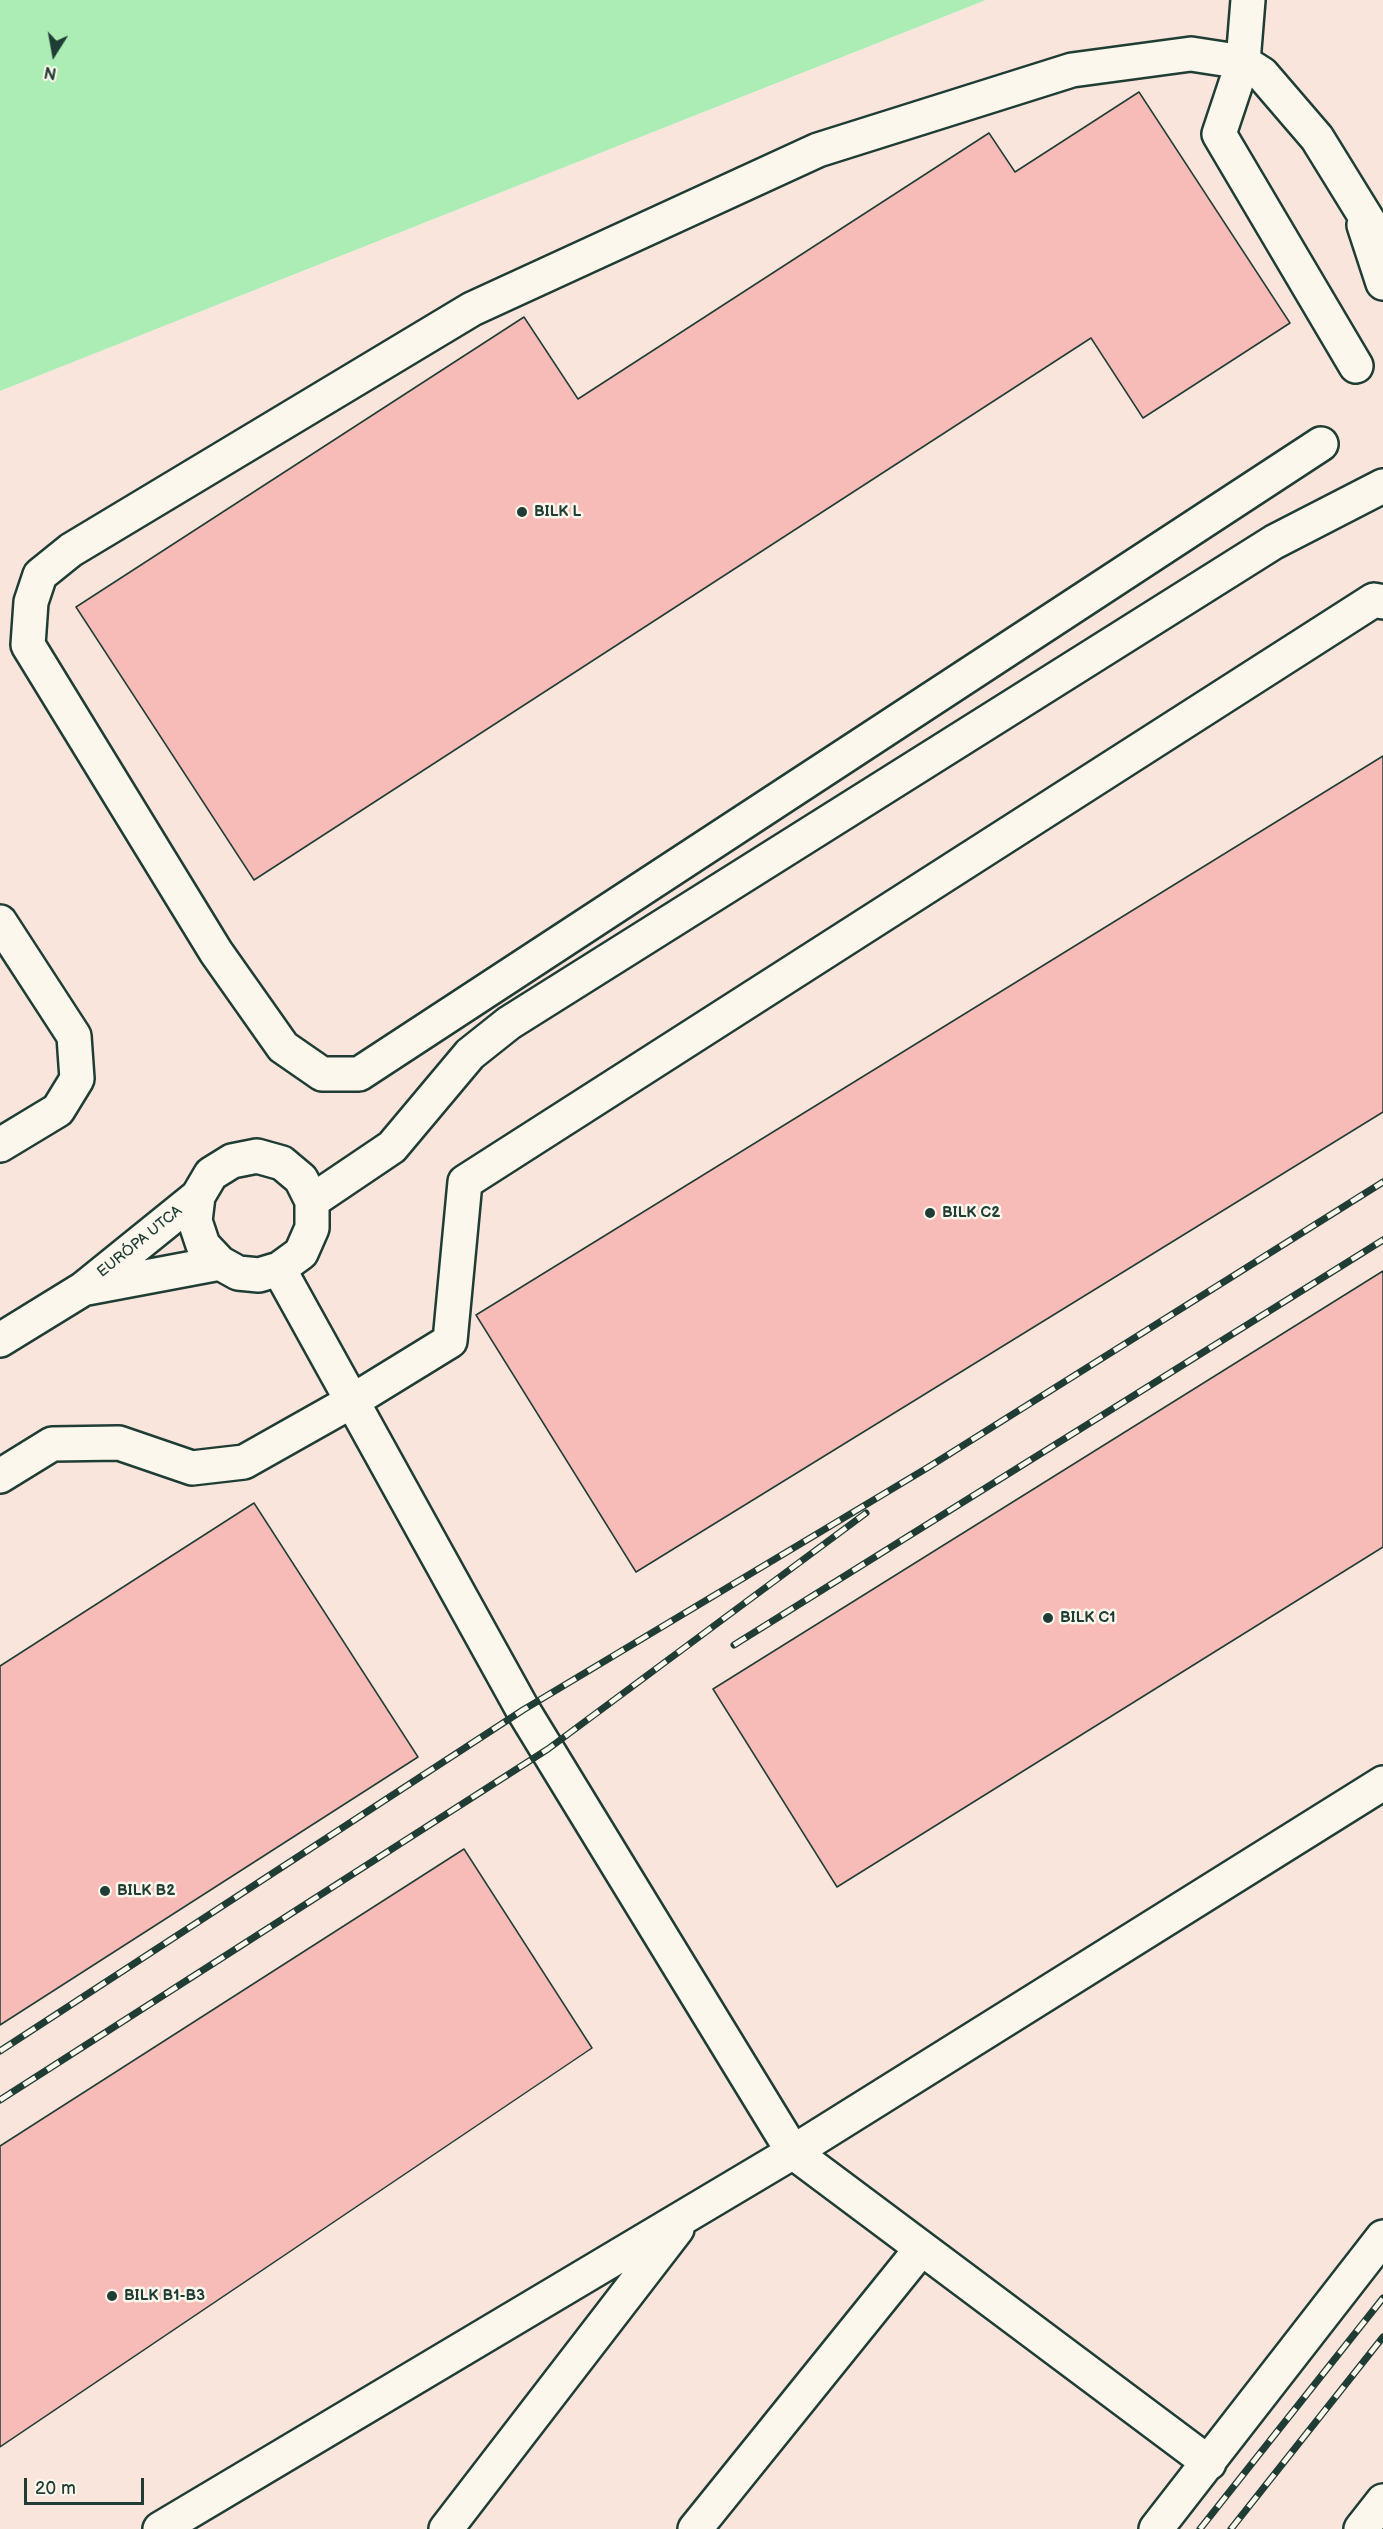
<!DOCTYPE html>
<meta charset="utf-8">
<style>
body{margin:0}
#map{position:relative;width:1383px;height:2529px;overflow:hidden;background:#fbf7ec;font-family:"Balsamiq Sans",sans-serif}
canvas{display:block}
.north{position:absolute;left:24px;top:24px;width:60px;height:60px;-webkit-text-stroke:4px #fbf7ec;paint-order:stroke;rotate:191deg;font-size:16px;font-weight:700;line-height:24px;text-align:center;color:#1f3d34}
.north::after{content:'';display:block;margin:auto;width:21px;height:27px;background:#1f3d34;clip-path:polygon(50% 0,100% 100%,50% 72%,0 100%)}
.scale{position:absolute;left:24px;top:2478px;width:120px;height:27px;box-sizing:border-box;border:3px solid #1f3d34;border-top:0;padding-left:8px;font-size:18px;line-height:21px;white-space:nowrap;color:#1f3d34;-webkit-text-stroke:4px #fbf7ec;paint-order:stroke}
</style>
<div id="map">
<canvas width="1383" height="2529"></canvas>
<div class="north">N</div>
<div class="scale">20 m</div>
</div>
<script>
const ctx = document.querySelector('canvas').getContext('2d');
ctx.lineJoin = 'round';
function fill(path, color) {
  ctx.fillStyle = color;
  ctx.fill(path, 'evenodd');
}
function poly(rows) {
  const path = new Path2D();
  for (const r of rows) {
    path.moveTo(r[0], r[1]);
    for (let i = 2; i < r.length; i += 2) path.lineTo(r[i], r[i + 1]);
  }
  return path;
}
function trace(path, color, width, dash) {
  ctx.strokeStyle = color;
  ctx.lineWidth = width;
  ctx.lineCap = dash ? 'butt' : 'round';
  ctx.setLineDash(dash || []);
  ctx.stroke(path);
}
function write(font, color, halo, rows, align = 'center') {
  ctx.font = font + ' "Balsamiq Sans",sans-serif';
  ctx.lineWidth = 5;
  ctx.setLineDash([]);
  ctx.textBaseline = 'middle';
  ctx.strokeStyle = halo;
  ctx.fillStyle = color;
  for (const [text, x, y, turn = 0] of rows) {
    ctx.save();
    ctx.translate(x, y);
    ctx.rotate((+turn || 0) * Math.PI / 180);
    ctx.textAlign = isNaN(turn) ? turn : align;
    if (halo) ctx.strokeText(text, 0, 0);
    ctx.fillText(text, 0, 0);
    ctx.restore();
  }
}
fill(poly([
 [986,0,1383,0,1383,2529,0,2529,0,391]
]), '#fae5dc');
fill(poly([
 [0,0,986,0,0,391]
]), '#acedb6');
const building = poly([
 [1139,92,1290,323,1143,418,1091,338,254,880,76,607,524,317,578,399,989,133,1015,172,1139,92],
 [1383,756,1383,1112,636,1572,476,1315,1383,756],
 [1383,1271,1383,1547,837,1887,713,1689,1383,1271],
 [254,1503,418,1757,0,2025,0,1666,254,1503],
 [464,1849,592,2048,0,2447,0,2146,464,1849]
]);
fill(building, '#f7bbb8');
trace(building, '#1f3d34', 1.5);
const minor = poly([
 [1248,0,1243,62,1219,134,1356,366],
 [1364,225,1383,283],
 [1321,444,359,1074,322,1074,283,1047,216,952,28,645,31,602,40,575,71,550,472,309,818,150,1072,70,1191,54,1243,62,1262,74,1317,138,1383,245],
 [0,922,74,1036,77,1079,58,1110,0,1145],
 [312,1201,392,1147,470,1054,509,1023,1274,542,1383,486],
 [279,1269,523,1710,793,2152,1209,2463],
 [87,1288,220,1263],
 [0,1340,83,1289,198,1196,211,1174,232,1161,257,1156,282,1163,301,1179,312,1201,312,1228,301,1253,279,1269,259,1275,238,1273,220,1263,203,1245,195,1221,198,1196],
 [0,1476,52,1444,119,1443,192,1468,244,1462,354,1400,450,1341,465,1182,1374,600,1383,602],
 [160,2529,793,2152,1383,1783],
 [446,2529,677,2229],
 [695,2529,921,2249],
 [1156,2529,1383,2237],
 [1361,2529,1383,2501]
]);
trace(minor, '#1f3d34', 38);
trace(minor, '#fbf7ec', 33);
const rail = poly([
 [734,1645,1383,1240],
 [0,2051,523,1710,927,1468,1383,1182],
 [0,2100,548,1749,866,1513],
 [1200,2529,1383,2298],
 [1231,2529,1383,2337]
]);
trace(rail, '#1f3d34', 7);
trace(rail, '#fbf7ec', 4.5, [14]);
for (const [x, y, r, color] of [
 [522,512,6,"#1f3d34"],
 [930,1213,6,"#1f3d34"],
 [1048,1618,6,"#1f3d34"],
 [105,1891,6,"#1f3d34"],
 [112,2296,6,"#1f3d34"]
]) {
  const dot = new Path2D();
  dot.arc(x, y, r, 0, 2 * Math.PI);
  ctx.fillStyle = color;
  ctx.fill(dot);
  trace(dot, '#fbf7ec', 2);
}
write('bold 15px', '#1f3d34', '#fbf7ec', [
 ["BILK L",534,512],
 ["BILK C2",942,1213],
 ["BILK C1",1060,1618],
 ["BILK B2",117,1891],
 ["BILK B1-B3",124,2296]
], 'left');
write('15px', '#1f3d34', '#fbf7ec', [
 ["EURÓPA UTCA",140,1242,-39]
]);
</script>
